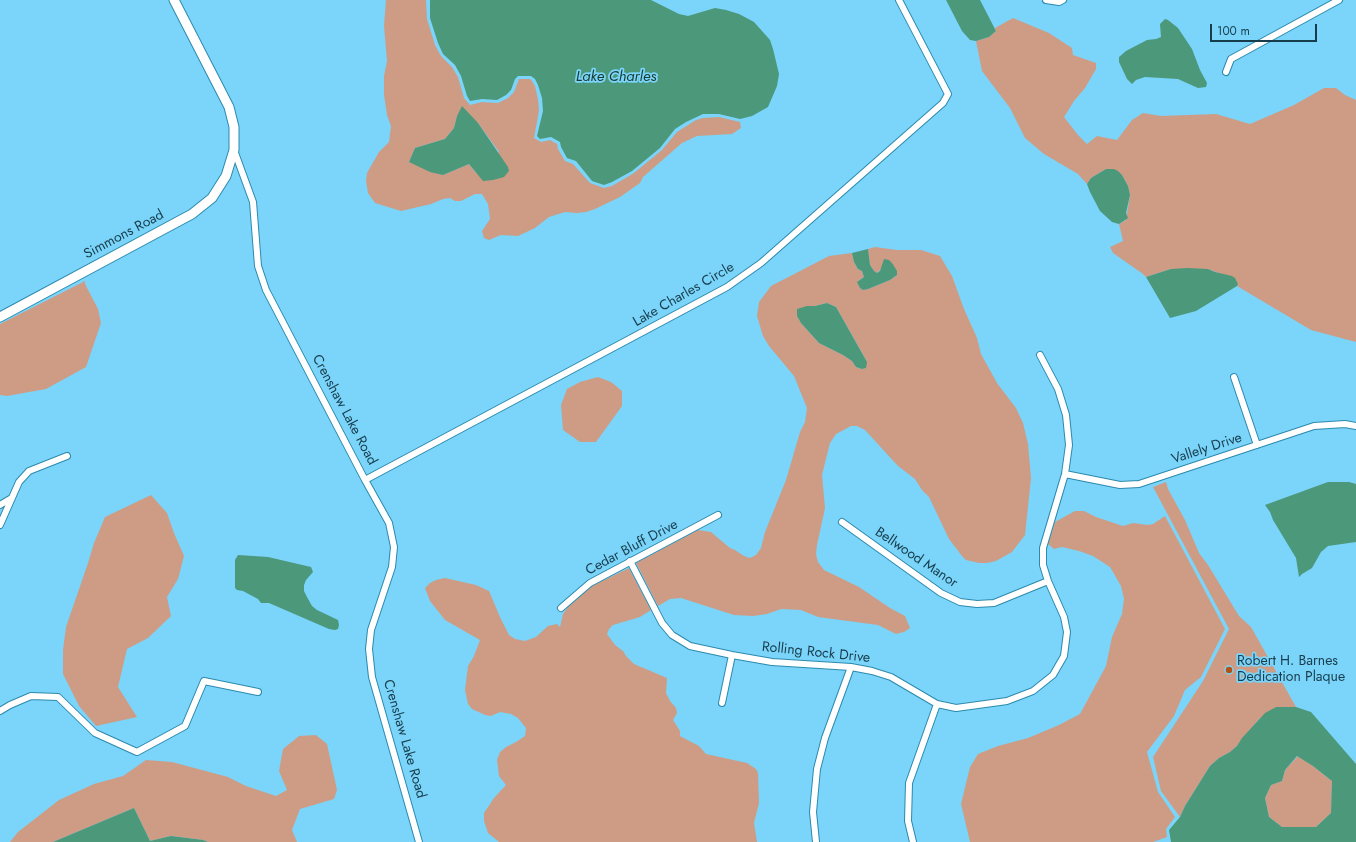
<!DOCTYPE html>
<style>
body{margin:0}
#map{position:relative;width:1356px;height:842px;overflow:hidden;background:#7bd4f9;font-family:Jost,sans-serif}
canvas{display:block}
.scale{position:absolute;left:1210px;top:24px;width:107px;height:18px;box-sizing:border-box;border:2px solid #173d4c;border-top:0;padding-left:5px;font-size:12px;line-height:14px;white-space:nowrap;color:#173d4c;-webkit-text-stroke:3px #7bd4f9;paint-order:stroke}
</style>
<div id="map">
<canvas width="1356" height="842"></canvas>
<div class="scale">100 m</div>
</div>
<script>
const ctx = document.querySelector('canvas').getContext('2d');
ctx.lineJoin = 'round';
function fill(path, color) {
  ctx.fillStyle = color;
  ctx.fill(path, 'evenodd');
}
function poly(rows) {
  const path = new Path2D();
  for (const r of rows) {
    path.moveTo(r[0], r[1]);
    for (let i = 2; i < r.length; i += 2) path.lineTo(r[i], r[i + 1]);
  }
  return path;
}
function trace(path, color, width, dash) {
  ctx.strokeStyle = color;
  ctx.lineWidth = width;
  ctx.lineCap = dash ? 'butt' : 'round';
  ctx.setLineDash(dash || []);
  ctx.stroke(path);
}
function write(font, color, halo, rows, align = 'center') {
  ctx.font = font + ' Jost,sans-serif';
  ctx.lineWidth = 3.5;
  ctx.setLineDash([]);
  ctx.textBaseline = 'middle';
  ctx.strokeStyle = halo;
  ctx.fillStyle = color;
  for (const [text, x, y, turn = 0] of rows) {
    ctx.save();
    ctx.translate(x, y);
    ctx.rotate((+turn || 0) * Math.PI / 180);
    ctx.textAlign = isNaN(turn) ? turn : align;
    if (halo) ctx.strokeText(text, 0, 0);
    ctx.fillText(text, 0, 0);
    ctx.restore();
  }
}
fill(poly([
 [386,0,426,0,427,19,435,45,441,56,452,67,458,77,464,98,470,105,482,102,498,103,508,98,514,92,519,79,530,79,532,81,535,86,538,99,539,111,534,138,541,142,550,140,557,144,558,149,565,161,573,164,590,183,604,188,612,186,634,173,662,150,677,132,696,120,703,118,719,117,740,122,741,128,732,134,697,136,682,143,651,170,643,177,640,183,620,197,595,209,586,212,577,213,565,212,549,217,535,228,518,236,501,235,489,240,484,238,482,231,490,219,488,204,482,194,475,194,461,201,455,201,450,198,443,199,431,204,401,211,375,203,368,193,366,181,367,173,379,152,389,142,391,126,387,115,384,95,384,76,387,61,384,26],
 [457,116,478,123,499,152,476,173,469,164,443,175,409,162,415,148,445,139,454,128],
 [1013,18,1049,33,1072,48,1073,55,1096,63,1096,69,1085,88,1074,101,1064,117,1078,135,1087,144,1097,136,1117,140,1132,120,1143,113,1161,116,1216,114,1250,124,1294,105,1324,88,1336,88,1345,95,1356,100,1356,342,1311,330,1237,286,1238,284,1221,274,1208,269,1171,269,1146,277,1143,274,1113,253,1110,247,1123,241,1119,224,1126,220,1130,195,1128,186,1122,175,1106,169,1091,178,1087,184,1078,174,1044,154,1025,138,1010,108,982,71,976,41,989,37,996,31,995,28],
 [875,247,897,250,921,250,940,256,952,276,964,309,977,338,981,354,997,383,1016,408,1023,423,1028,444,1031,478,1025,535,1012,552,996,561,987,563,979,563,966,560,962,556,949,539,929,497,922,490,915,479,898,466,865,430,857,426,851,426,836,434,830,443,822,475,825,508,817,545,816,554,818,562,824,570,859,587,890,608,905,616,910,628,904,632,896,634,878,625,818,617,801,610,781,609,767,614,753,616,734,615,681,598,670,599,658,606,636,563,698,530,711,532,730,548,735,550,744,556,750,558,756,555,761,548,765,532,786,480,800,432,805,422,807,408,794,376,769,346,763,336,757,316,759,302,771,286,829,256,852,253,854,262,858,269,862,271,864,277,859,280,860,288,863,290,868,289,890,280,897,275,882,265,883,267,877,273,874,271,870,265,868,249],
 [827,303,836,307,866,360,866,368,862,369,856,367,852,361,843,355,819,343,801,323,797,316,807,306,815,306],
 [85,281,85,284,98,309,101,323,86,367,46,389,7,396,0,395,0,324],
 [598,377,611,382,622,391,622,406,596,442,580,442,563,430,561,405,567,389,580,382],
 [1166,482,1168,489,1185,520,1199,553,1208,565,1239,616,1251,627,1296,707,1276,707,1259,719,1237,746,1230,752,1219,758,1210,766,1185,806,1180,817,1161,791,1153,757,1203,681,1229,629,1153,487],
 [151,495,167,513,174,533,184,556,178,579,167,597,171,616,148,638,127,649,118,687,137,717,96,726,79,706,63,674,63,650,66,627,88,563,94,543,105,517],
 [1075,511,1084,511,1096,517,1123,526,1133,523,1148,525,1153,524,1165,516,1225,629,1201,677,1185,690,1174,716,1147,752,1158,792,1175,817,1166,829,1167,837,1153,842,970,842,961,804,970,767,978,754,998,746,1028,738,1059,725,1080,714,1106,666,1112,637,1122,614,1124,599,1121,586,1110,567,1093,556,1079,551,1062,547,1054,549,1048,544,1055,522],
 [629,568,651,610,640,617,613,625,609,629,607,634,615,645,623,651,626,656,634,664,667,678,666,693,670,701,676,708,677,713,673,720,680,731,680,736,699,746,706,754,747,763,756,769,758,773,759,803,754,823,757,842,499,842,488,833,484,821,484,813,494,798,506,785,499,776,497,760,500,752,506,747,516,742,525,736,526,728,518,718,511,714,500,712,491,716,485,715,472,709,468,704,465,690,468,666,474,656,480,640,445,620,430,601,425,588,430,583,436,580,445,578,476,585,489,591,500,617,509,635,515,639,525,641,536,637,548,626,557,624,560,627,563,614,568,607,592,586],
 [316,735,327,744,337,790,334,799,300,809,292,830,297,842,208,842,203,840,171,836,150,841,134,808,53,842,10,842,18,832,59,800,94,784,123,776,146,760,172,762,228,777,246,786,276,796,287,790,279,771,283,749,299,736],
 [1298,756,1313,766,1332,781,1331,813,1316,827,1282,827,1269,817,1265,798,1271,785,1282,781,1285,770]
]), '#ce9c84');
fill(poly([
 [430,0,651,0,679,14,688,16,715,8,726,10,739,14,754,22,770,40,773,49,779,74,777,86,768,107,752,116,740,119,719,114,703,114,686,122,675,129,660,148,632,171,612,182,604,185,592,181,576,161,567,158,561,147,560,142,551,137,540,139,537,136,543,111,542,98,538,85,535,79,531,76,518,76,515,79,511,90,506,95,497,100,482,99,470,101,467,96,461,76,455,65,443,54,438,43,430,18],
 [946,0,980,0,996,31,989,37,976,41,970,40,962,31],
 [1165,19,1168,20,1178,28,1192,49,1200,70,1207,83,1206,87,1198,88,1178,79,1145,77,1136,80,1132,84,1127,79,1119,62,1119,57,1126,51,1147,40,1156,39,1161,37,1160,24],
 [462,106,478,123,508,167,509,171,504,177,493,180,483,181,469,164,443,175,430,172,409,162,415,148,445,139,454,128,457,116],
 [1106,169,1114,169,1118,171,1122,175,1128,186,1130,195,1126,213,1128,218,1119,224,1112,222,1100,211,1090,192,1087,184,1091,178],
 [868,249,870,265,874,271,877,273,880,271,884,259,889,260,892,263,897,271,897,275,890,280,868,289,863,290,860,288,857,282,864,277,862,271,858,269,854,262,852,253],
 [1188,268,1208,269,1215,272,1232,276,1235,278,1238,284,1237,286,1196,311,1170,318,1146,277,1171,269],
 [827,303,836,307,867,362,866,368,862,369,856,367,852,361,843,355,819,343,801,323,797,316,797,309,807,306,815,306],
 [1328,482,1349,482,1356,484,1356,542,1328,546,1321,552,1312,568,1302,574,1299,577,1296,558,1273,520,1270,512,1265,505],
 [238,555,268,557,311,567,313,572,306,580,304,585,304,591,307,597,312,606,317,610,338,620,339,625,338,629,335,630,329,629,269,603,261,603,258,599,243,591,237,590,235,588,235,560],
 [1276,707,1296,707,1311,712,1356,764,1356,842,1171,842,1169,830,1180,817,1185,806,1210,766,1219,758,1230,752,1237,746,1242,738,1265,713],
 [1297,756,1313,766,1332,781,1331,813,1316,827,1282,827,1269,817,1265,798,1271,785,1282,781,1285,770],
 [134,808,150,841,171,836,203,840,208,842,53,842]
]), '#4b987b');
const street = poly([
 [1046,0,1059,2,1063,0],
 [1226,72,1231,59,1339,0],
 [234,150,253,202,258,266,266,290,365,480,389,523,394,547,392,567,371,630,369,649,372,677,419,842],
 [1234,377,1257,445],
 [1065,474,1120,485,1139,484,1314,426,1345,424,1356,426],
 [365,480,727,287,761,263,943,103,948,94,899,0],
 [0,505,10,499],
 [842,522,941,593,960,602,977,604,994,603,1048,581],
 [0,525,19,482,29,471,67,456],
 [630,561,662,623,672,635,690,646,732,655,772,662,851,667,872,671,891,677,937,704,956,708,1007,701,1033,691,1053,675,1064,656,1067,632,1064,617,1048,581,1043,565,1043,548,1065,474,1069,445,1066,415,1058,389,1040,355],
 [561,608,590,583,718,515],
 [722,703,732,655],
 [0,711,10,705,31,696,58,697,95,733,137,752,185,726,204,681,258,692],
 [816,842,813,812,817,769,825,738,851,667],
 [913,842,908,821,909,783,937,704]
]);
const secondary = poly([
 [0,317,192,214,212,198,226,176,234,150,234,127,229,107,174,0]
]);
trace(street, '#2b8aad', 8);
trace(secondary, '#2b8aad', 11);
trace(street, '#fff', 6);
trace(secondary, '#fff', 9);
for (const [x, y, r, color] of [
 [1229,670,4,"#b35214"]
]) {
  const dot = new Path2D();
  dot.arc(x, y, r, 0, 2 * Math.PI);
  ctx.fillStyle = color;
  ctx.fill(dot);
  trace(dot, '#7bd4f9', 1.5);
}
write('14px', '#173d4c', '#7bd4f9', [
 ["Simmons Road",124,235,-28],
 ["Lake Charles Circle",684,295,-30],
 ["Crenshaw Lake Road",344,410,62],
 ["Vallely Drive",1207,449,-18],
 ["Cedar Bluff Drive",632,548,-28],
 ["Bellwood Manor",916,558,34],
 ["Rolling Rock Drive",816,653,6],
 ["Crenshaw Lake Road",404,739,74]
]);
write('14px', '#173d4c', '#7bd4f9', [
 ["Robert H. Barnes",1237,662],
 ["Dedication Plaque",1237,678]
], 'left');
write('italic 15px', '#183c2f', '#7bd4f9', [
 ["Lake Charles",616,77]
]);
</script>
